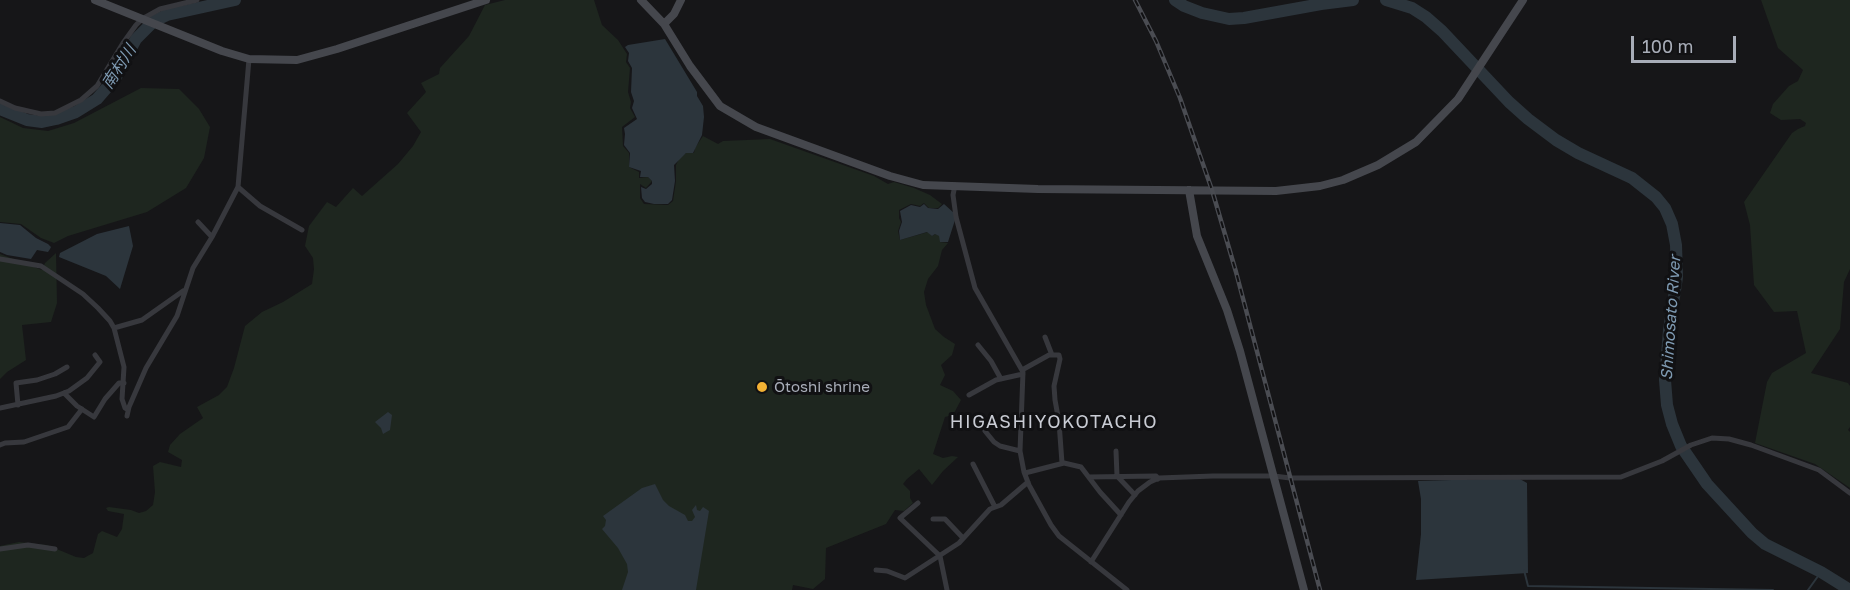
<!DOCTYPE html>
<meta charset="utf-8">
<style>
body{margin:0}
#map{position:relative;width:1850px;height:590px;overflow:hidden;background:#161618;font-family:"Golos Text",sans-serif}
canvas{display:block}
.scale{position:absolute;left:1631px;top:36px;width:105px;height:27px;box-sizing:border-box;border:3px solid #a8adb8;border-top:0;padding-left:8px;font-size:18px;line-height:21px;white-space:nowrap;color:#a8adb8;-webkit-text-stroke:4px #111113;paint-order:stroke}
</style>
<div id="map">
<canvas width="1850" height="590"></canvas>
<div class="scale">100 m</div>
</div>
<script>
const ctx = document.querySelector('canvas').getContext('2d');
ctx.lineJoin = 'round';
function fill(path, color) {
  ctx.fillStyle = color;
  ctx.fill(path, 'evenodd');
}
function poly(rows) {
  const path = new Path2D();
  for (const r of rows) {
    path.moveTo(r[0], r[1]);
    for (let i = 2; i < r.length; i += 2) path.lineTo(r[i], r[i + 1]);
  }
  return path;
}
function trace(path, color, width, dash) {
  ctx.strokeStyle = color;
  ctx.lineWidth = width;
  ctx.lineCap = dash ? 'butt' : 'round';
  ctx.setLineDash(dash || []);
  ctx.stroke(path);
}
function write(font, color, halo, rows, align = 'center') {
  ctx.font = font + ' "Golos Text","Noto Sans JP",sans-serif';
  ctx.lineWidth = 6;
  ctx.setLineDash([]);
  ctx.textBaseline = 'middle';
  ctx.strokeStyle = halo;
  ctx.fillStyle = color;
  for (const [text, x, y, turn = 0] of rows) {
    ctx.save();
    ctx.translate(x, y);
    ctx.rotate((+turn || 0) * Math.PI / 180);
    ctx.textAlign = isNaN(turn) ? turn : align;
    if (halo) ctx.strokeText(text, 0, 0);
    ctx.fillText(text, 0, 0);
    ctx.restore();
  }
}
fill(poly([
 [505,0,594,0,602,25,618,40,627,54,626,62,630,68,628,92,631,102,630,108,635,117,622,127,623,146,629,153,629,167,639,172,639,178,648,177,652,181,646,188,640,184,640,198,644,204,668,205,673,201,676,181,676,165,679,159,686,153,694,153,695,148,703,136,718,144,723,141,770,139,874,176,888,184,894,182,914,188,930,195,942,204,938,208,929,208,924,203,920,206,911,204,899,210,899,218,901,222,898,231,900,240,928,232,932,236,935,234,940,236,940,242,948,243,942,250,938,266,928,279,924,292,926,305,935,329,944,337,955,344,952,355,941,365,945,375,940,385,953,391,961,400,953,415,945,417,933,454,943,458,952,456,958,457,943,471,932,485,919,469,907,479,903,484,910,491,910,498,913,503,904,511,895,510,886,524,826,548,825,579,813,589,793,585,792,590,0,590,0,546,19,542,47,545,76,557,84,558,93,553,98,534,102,531,117,537,122,529,124,514,108,511,106,508,109,507,131,510,139,513,146,511,153,505,155,492,153,466,160,462,181,467,182,460,168,452,170,445,180,434,203,418,197,407,219,395,227,387,234,368,245,326,262,312,283,302,312,284,314,269,313,258,305,246,309,226,327,202,336,207,353,188,362,196,398,164,413,146,421,132,407,113,426,92,421,83,439,74,440,68,469,36,485,5],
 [1761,0,1850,0,1850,269,1844,282,1840,329,1811,373,1848,383,1850,386,1850,427,1848,430,1850,432,1850,488,1815,464,1755,443,1767,382,1772,373,1806,353,1797,311,1774,312,1754,285,1750,225,1744,202,1792,133,1798,129,1805,126,1806,123,1800,119,1781,120,1770,113,1773,104,1789,86,1798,81,1803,70,1778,48],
 [141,88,179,89,199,109,210,127,204,158,186,188,147,212,68,236,54,243,41,238,21,224,0,222,0,117,23,128,48,131,74,123],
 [56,253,57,303,51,322,22,325,26,360,7,372,0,379,0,254,42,270,45,263]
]), '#1e261f');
fill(poly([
 [665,39,697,92,697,96,703,106,704,117,702,135,693,153,686,153,674,165,675,181,672,200,668,204,654,204,645,202,642,198,641,187,646,189,652,184,652,181,648,177,640,177,641,171,629,167,630,153,624,145,625,134,624,128,637,119,632,108,634,101,631,92,632,68,628,61,629,53,625,47,628,45],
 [924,204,928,208,938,209,944,204,954,213,955,220,948,242,940,242,939,236,935,234,932,236,927,232,900,240,899,231,902,222,900,211,911,205,920,207],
 [0,223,20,225,36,238,48,244,51,247,50,249,48,252,37,250,31,259,7,255,0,252],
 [129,226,133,246,120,289,106,276,59,257,60,253,97,234],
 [388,412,392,415,390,430,383,434,381,428,375,422],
 [1518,478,1527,483,1528,573,1416,580,1421,534,1421,499,1418,481],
 [655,484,663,500,669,506,685,515,688,521,692,521,695,517,692,510,696,505,697,510,700,511,703,507,709,511,696,590,622,590,628,572,627,564,618,548,602,529,605,526,606,520,603,516,642,488]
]), '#2c353c');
trace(poly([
 [1524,570,1528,586,1773,590],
 [1808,590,1821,572]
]), '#2c353c', 2);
trace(poly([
 [1175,0,1184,6,1202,13,1229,19,1244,18,1321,4,1353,0],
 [1386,0,1412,8,1426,17,1442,31,1509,102,1528,119,1556,140,1578,153,1632,178,1656,197,1665,208,1672,224,1676,245,1677,277,1669,330,1665,380,1667,405,1672,424,1681,446,1707,484,1752,533,1765,544,1821,572,1850,590],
 [0,109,27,120,42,122,56,119,76,112,97,99,116,77,136,39,154,21,167,15,235,0]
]), '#2c353c', 12);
trace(poly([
 [0,101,15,108,41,114,55,113,81,100,97,86,123,43,136,25,142,19,160,9,197,0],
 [955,185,953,195,956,217,975,288,1023,372,1020,451,1024,472,1029,485,1051,525,1059,536,1127,590],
 [238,187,260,206,302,230],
 [198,222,212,237],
 [0,259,41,266,83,294,98,308,110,321,114,328,124,367,122,399,125,408,128,410],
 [114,328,142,320,183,291],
 [1045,337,1052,355],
 [978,345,991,361,1001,379],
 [1022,370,1049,355,1059,355,1060,359,1054,386,1055,400,1059,422,1062,463],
 [64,393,77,406,94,417,105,399,119,383,124,383],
 [969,395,996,380,1023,374],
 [18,405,16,383,37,380,55,374,67,367],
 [0,408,56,396,69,391,87,378,100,362,95,355],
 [127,416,129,407,146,368,177,316,193,268,212,237,238,187,249,59],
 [985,431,994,442,1000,446,1020,451],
 [0,445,5,443,24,442,68,427,82,409],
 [1116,451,1117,476,1135,495],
 [973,464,995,507],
 [1025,473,1064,463,1081,467,1100,492,1121,515],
 [1089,477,1156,476,1158,479],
 [918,503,900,518,940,556,947,590],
 [933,519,945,519,963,538],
 [0,549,28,545,55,549],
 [1091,562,1129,502,1138,491,1150,482,1159,478,1213,476,1274,476,1290,478,1621,477,1662,461,1691,445,1712,438,1729,439,1751,445,1819,470,1850,493],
 [876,570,887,571,905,578,959,543,990,509,1001,505,1028,482]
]), '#37383d', 5);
trace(poly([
 [95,0,222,51,249,59,297,60,337,49,486,0],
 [641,0,664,24,690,66,720,106,756,127,890,176,923,185,1038,189,1276,191,1320,186,1343,180,1378,165,1416,142,1458,99,1523,0],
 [664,24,674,14,681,0],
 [1189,190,1197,236,1227,310,1240,351,1304,590]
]), '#45474d', 8);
const rail = poly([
 [1135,0,1156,41,1180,98,1212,190,1236,272,1320,590]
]);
trace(rail, '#4a4c52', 4.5);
trace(rail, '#111113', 2, [7]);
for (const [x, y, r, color] of [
 [762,387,6,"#f2b134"]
]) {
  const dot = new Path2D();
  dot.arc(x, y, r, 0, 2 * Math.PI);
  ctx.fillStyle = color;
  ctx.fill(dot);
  trace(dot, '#111113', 2);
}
write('15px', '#a8adb8', '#111113', [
 ["Ōtoshi shrine",774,387]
], 'left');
write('italic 16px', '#7f9bb3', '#111113', [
 ["南村川",119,67,-57],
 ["Shimosato River",1671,318,-86]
]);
ctx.letterSpacing = '1.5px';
write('18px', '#c9ccd4', '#111113', [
 ["HIGASHIYOKOTACHO",1054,422]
]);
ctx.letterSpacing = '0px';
</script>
